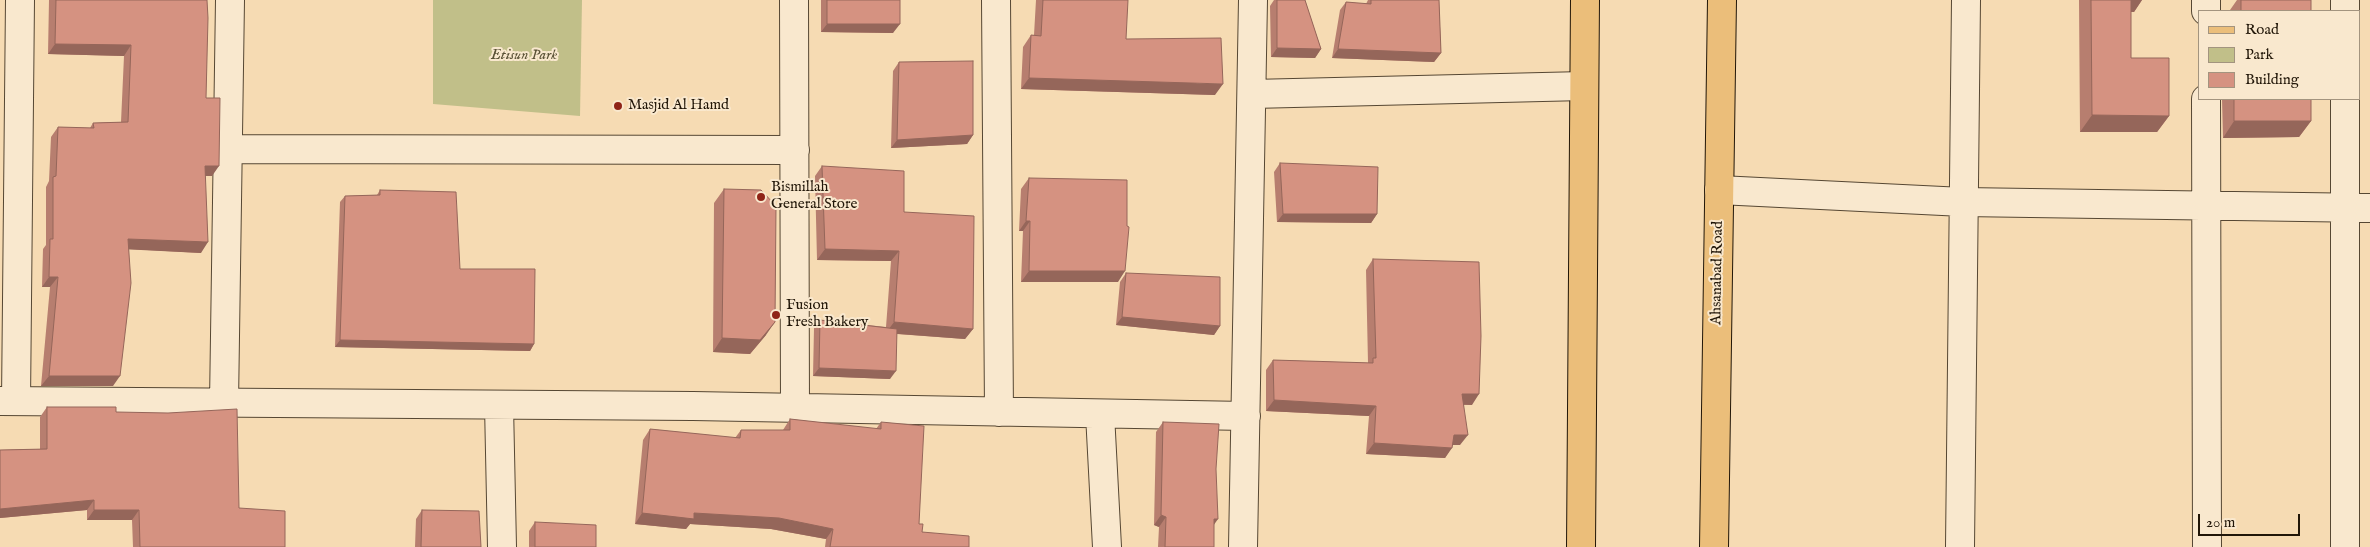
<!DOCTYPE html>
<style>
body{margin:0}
#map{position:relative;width:2370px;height:547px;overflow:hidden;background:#f6dbb3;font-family:"IM FELL English",serif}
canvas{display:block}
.legend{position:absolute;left:2198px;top:10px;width:162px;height:90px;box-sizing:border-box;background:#f9e8ce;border:1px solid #a3947f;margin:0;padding:6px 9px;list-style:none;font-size:15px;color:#211608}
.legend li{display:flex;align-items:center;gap:10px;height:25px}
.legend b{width:25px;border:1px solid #a3947f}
.scale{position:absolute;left:2198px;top:514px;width:102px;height:22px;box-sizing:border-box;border:2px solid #211608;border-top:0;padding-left:6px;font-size:15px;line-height:18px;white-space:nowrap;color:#211608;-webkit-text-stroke:4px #f9e8ce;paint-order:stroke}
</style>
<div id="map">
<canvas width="2370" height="547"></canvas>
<ul class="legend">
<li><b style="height:6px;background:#ebbe7a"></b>Road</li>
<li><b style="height:14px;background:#c1bf89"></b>Park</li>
<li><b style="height:14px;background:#d59281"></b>Building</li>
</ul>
<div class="scale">20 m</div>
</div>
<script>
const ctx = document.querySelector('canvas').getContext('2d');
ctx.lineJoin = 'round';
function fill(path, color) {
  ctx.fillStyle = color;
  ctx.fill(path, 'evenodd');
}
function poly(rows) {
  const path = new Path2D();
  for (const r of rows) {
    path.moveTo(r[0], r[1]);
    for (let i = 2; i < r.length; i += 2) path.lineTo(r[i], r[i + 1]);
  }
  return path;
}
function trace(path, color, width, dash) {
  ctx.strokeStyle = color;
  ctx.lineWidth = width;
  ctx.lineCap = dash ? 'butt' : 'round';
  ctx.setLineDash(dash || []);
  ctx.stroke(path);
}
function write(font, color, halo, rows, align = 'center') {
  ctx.font = font + ' "IM FELL English",serif';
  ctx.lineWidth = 4;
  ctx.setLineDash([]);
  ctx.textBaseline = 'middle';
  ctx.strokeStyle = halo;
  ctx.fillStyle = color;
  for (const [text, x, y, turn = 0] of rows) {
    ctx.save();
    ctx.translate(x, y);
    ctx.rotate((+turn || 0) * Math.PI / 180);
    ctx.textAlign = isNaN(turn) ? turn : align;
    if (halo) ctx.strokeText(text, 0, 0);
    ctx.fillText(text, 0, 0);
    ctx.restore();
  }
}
fill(poly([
 [433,0,582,0,580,116,433,104]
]), '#c1bf89');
const minor = poly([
 [794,0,795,408],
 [996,0,999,412],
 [2206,0,2206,11],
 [2345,0,2345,11],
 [1252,94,1584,86],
 [2206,99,2207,547],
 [2345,99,2345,547],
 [228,149,795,150],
 [1719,190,1963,202,2370,208],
 [0,401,693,406,1246,416],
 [16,401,20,0],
 [224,403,230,0],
 [499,405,502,547],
 [1100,414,1107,547],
 [1243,547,1253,0],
 [1960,547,1966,0]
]);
const primary = poly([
 [1581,547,1585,0],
 [1714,547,1722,0]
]);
trace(minor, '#564733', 30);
trace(primary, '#211608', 30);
trace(minor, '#f9e8ce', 28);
trace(primary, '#ebbe7a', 28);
fill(poly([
 [49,0,207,0,206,98,212,176,205,176,201,253,129,249,113,386,41,386,50,287,42,287,43,249,46,245,46,187,49,181,51,137,58,127,90,128,93,123,121,122,124,56,48,54],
 [821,0,900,0,893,33,821,32],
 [1036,0,1043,0,1126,39,1215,95,1021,89,1023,47,1031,35,1034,35],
 [1274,0,1305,0,1321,49,1315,58,1271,57,1270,6],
 [1368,0,1439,0,1441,53,1434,62,1332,58,1340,10,1346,2,1366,4],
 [2079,0,2142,0,2134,12,2131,12,2131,58,2169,116,2157,132,2080,132],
 [2237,0,2311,0,2311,11,2230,11,2230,10],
 [899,62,973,135,967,144,891,148,893,71],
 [2222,99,2311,99,2311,121,2299,137,2223,138],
 [1280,163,1377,214,1371,223,1277,222,1274,172],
 [822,166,904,212,973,329,965,339,897,334,890,379,813,376,814,328,820,320,886,327,891,261,817,260,815,176],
 [1029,178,1118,282,1021,282,1023,231,1019,231,1021,189],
 [724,189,766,335,750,354,713,352,714,203],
 [380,190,534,344,530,351,335,347,340,202,345,196,377,195],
 [1373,259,1472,405,1464,405,1460,445,1453,445,1445,458,1366,454,1369,416,1266,411,1266,370,1273,360,1368,363,1366,270],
 [1126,273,1220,326,1214,335,1116,325,1120,282],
 [47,407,116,412,239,508,285,547,133,547,132,520,87,520,87,510,0,518,0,450,40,449,40,417],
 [790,419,876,429,881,422,922,532,969,547,825,547,826,539,771,529,690,524,686,529,635,524,643,440,650,429,735,438,741,430,783,430],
 [1163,422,1214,525,1214,547,1158,547,1159,527,1154,525,1156,432],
 [422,510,481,547,415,547,416,519],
 [535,522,596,547,529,547,529,531]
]), '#b77e6f');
fill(poly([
 [2128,0,2142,0,2134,12,2120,11],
 [827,24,900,24,893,33,821,32],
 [55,44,131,45,124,56,48,54],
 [1277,48,1321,49,1315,58,1271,57],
 [1338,49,1441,53,1434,62,1332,58],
 [1029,78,1223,84,1215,95,1021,89],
 [2092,115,2169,116,2157,132,2080,132],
 [2234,121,2311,121,2299,137,2223,138],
 [973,135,967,144,891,148,897,140],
 [205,166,219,166,212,176,198,176],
 [1283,214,1377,214,1371,223,1277,222],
 [1026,221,1030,221,1023,231,1019,231],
 [128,239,208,242,201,253,121,249],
 [825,249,899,251,891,261,817,260],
 [1029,271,1125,271,1118,282,1021,282],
 [49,277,58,277,50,287,42,287],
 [1122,317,1220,326,1214,335,1116,325],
 [775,322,766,335,750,354,713,352,722,338],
 [894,322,973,329,965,339,886,333],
 [340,340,534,344,530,351,335,347],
 [819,368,896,371,890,379,813,376],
 [49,376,120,376,113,386,41,386],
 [1462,394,1479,394,1472,405,1455,404],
 [1274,400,1376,406,1369,416,1266,411],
 [1454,435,1468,435,1460,445,1446,445],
 [1374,443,1452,448,1445,458,1366,454],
 [94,500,87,510,0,518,0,509],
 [94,510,139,510,132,520,87,520],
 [642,513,694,513,779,518,833,529,826,539,771,529,690,524,686,529,635,524],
 [1161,515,1166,517,1159,527,1154,525],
 [1214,519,1218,519,1211,529]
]), '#95665a');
const building = poly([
 [56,0,207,0,208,18,206,98,220,98,219,166,205,166,208,242,128,239,131,283,120,376,49,376,58,277,49,277,50,239,53,239,53,177,56,176,58,127,94,128,93,123,128,122,131,45,55,44,56,0],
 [827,0,900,0,900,24,827,24,827,0],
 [1043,0,1128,0,1126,39,1221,38,1223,84,1029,78,1031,35,1041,36,1043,0],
 [1277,0,1305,0,1321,49,1277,48,1277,0],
 [1371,0,1439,0,1441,53,1338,49,1346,2,1371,4,1371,0],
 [2091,0,2131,0,2131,58,2169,58,2169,116,2092,115,2091,0],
 [2241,0,2311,0,2311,11,2241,11,2241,0],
 [973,61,973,135,897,140,899,62,973,61],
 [2234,99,2311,99,2311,121,2234,121,2234,99],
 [1280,163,1378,167,1377,214,1283,214,1280,163],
 [822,166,904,171,904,212,974,216,973,329,894,322,899,251,825,249,822,166],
 [1029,178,1127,180,1127,226,1129,227,1125,271,1029,271,1030,221,1026,221,1029,178],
 [724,189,761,190,776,206,775,322,760,340,722,338,724,189],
 [380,190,456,192,460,269,535,269,534,344,340,340,345,196,380,195,380,190],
 [1373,259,1479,262,1481,336,1479,394,1462,394,1468,435,1454,435,1452,448,1374,443,1376,406,1274,400,1273,360,1373,363,1373,358,1376,358,1373,259],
 [1126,273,1220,277,1220,326,1122,317,1126,273],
 [820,320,897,329,896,371,819,368,820,320],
 [47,407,116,407,116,412,168,413,237,409,239,508,285,511,285,547,140,547,139,510,94,510,94,500,0,509,0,450,47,449,47,407],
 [790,419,881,429,881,422,924,426,919,524,923,524,922,532,969,536,969,547,830,547,833,529,779,518,694,513,694,519,642,513,650,429,740,438,741,430,790,430,790,419],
 [1163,422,1219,424,1216,469,1218,519,1214,519,1214,547,1165,547,1166,517,1161,515,1163,422],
 [422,510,479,511,481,547,421,547,422,510],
 [535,522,596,525,596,547,535,547,535,522]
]);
fill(building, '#d59281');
trace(building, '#95665a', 1);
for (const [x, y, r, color] of [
 [618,106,5,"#8f2418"],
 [761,197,5,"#8f2418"],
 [776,315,5,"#8f2418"]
]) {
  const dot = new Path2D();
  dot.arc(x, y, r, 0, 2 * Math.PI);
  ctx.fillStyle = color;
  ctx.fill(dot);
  trace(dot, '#f9e8ce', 2);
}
write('italic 15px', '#595135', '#f9e8ce', [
 ["Etisun Park",524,56]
]);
write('15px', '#211608', '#f9e8ce', [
 ["Masjid Al Hamd",628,106],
 ["Bismillah",771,188],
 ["General Store",771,205],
 ["Fusion",786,306],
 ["Fresh Bakery",786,323]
], 'left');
write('15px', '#211608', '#f9e8ce', [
 ["Ahsanabad Road",1718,273,-89]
]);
</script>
